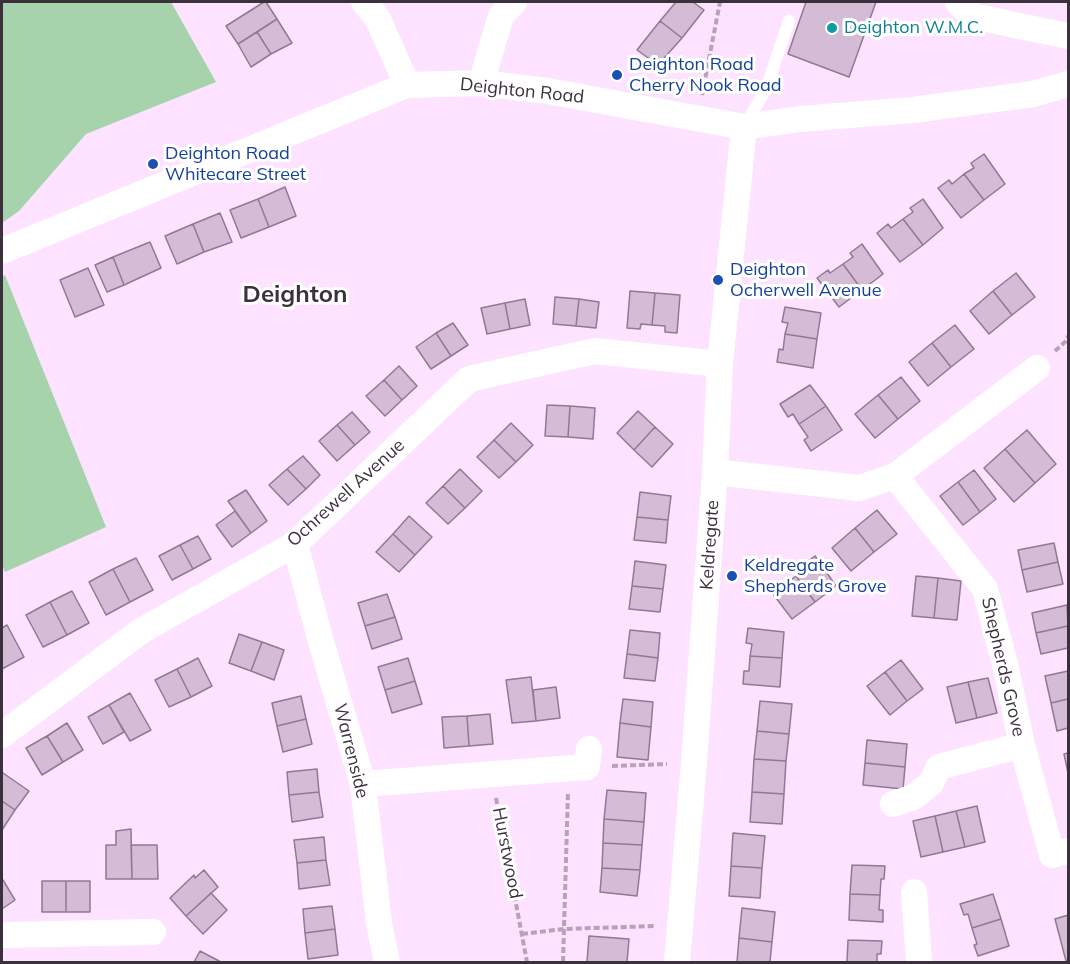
<!DOCTYPE html>
<style>
body{margin:0}
#map{position:relative;width:1070px;height:964px;overflow:hidden;background:#fde3ff;font-family:Mulish,sans-serif}
canvas{display:block}
.frame{position:absolute;inset:0;border:3px solid #3b313c;pointer-events:none}
</style>
<div id="map">
<canvas width="1070" height="964"></canvas>
<div class="frame"></div>
</div>
<script>
const ctx = document.querySelector('canvas').getContext('2d');
ctx.lineJoin = 'round';
function fill(path, color) {
  ctx.fillStyle = color;
  ctx.fill(path, 'evenodd');
}
function poly(rows) {
  const path = new Path2D();
  for (const r of rows) {
    path.moveTo(r[0], r[1]);
    for (let i = 2; i < r.length; i += 2) path.lineTo(r[i], r[i + 1]);
  }
  return path;
}
function trace(path, color, width, dash) {
  ctx.strokeStyle = color;
  ctx.lineWidth = width;
  ctx.lineCap = dash ? 'butt' : 'round';
  ctx.setLineDash(dash || []);
  ctx.stroke(path);
}
function write(font, color, halo, rows, align = 'center') {
  ctx.font = font + ' Mulish,sans-serif';
  ctx.lineWidth = 6;
  ctx.setLineDash([]);
  ctx.textBaseline = 'middle';
  ctx.strokeStyle = halo;
  ctx.fillStyle = color;
  for (const [text, x, y, turn = 0] of rows) {
    ctx.save();
    ctx.translate(x, y);
    ctx.rotate((+turn || 0) * Math.PI / 180);
    ctx.textAlign = isNaN(turn) ? turn : align;
    if (halo) ctx.strokeText(text, 0, 0);
    ctx.fillText(text, 0, 0);
    ctx.restore();
  }
}
fill(poly([
 [2,2,171,2,216,82,86,134,19,211,2,223],
 [5,275,106,527,5,572,2,565,2,277]
]), '#a6d3ab');
const building = poly([
 [264,2,266,2,277,19,238,44,226,26,264,2],
 [676,2,693,2,704,10,682,38,660,21,676,2],
 [806,2,876,2,849,77,788,54,806,2],
 [277,19,292,43,271,54,257,32,277,19],
 [660,21,682,38,658,65,637,50,660,21],
 [257,32,271,54,251,67,238,44,257,32],
 [984,154,1005,184,984,200,964,174,974,168,971,163,984,154],
 [964,174,984,200,961,218,938,188,949,180,952,184,964,174],
 [285,187,296,216,269,227,258,199,285,187],
 [258,199,269,227,241,238,230,210,258,199],
 [923,199,943,228,923,245,903,219,913,212,910,208,923,199],
 [220,213,232,242,204,252,193,224,220,213],
 [903,219,923,245,900,262,877,233,888,224,891,228,903,219],
 [193,224,204,252,177,264,165,236,193,224],
 [150,242,161,268,124,285,113,257,150,242],
 [862,244,883,274,862,290,843,264,853,257,850,253,862,244],
 [113,257,124,285,107,292,95,265,113,257],
 [843,264,862,290,839,307,817,278,828,270,830,273,843,264],
 [88,268,104,305,75,317,60,280,88,268],
 [1016,273,1035,297,1012,315,993,291,1016,273],
 [630,291,655,293,652,325,641,324,640,329,627,328,630,291],
 [993,291,1012,315,989,334,970,311,993,291],
 [655,293,680,295,677,333,665,332,665,326,652,325,655,293],
 [555,297,579,299,576,326,553,324,555,297],
 [525,299,530,325,510,329,505,303,525,299],
 [579,299,599,302,596,328,576,326,579,299],
 [505,303,510,329,487,334,481,308,505,303],
 [785,307,821,313,817,339,785,334,788,323,782,322,785,307],
 [453,323,468,345,451,356,436,333,453,323],
 [955,325,974,349,951,367,932,343,955,325],
 [436,333,451,356,431,369,416,347,436,333],
 [785,334,817,339,813,368,777,362,779,349,783,350,785,334],
 [932,343,951,367,928,386,909,362,932,343],
 [399,366,417,386,402,400,384,380,399,366],
 [901,377,920,401,898,419,878,395,901,377],
 [384,380,402,400,385,416,366,396,384,380],
 [810,385,826,406,799,424,793,414,788,417,780,404,810,385],
 [878,395,898,419,875,438,855,414,878,395],
 [547,405,570,406,568,437,545,436,547,405],
 [570,406,595,408,593,439,568,437,570,406],
 [826,406,842,430,811,451,804,440,808,437,799,424,826,406],
 [638,411,655,427,634,450,617,433,638,411],
 [352,412,370,432,355,445,337,425,352,412],
 [511,423,533,445,516,462,494,440,511,423],
 [337,425,355,445,337,461,319,441,337,425],
 [655,427,673,444,652,467,634,450,655,427],
 [1027,430,1056,464,1035,483,1005,449,1027,430],
 [494,440,516,462,499,478,477,457,494,440],
 [1005,449,1035,483,1014,502,984,468,1005,449],
 [303,456,320,475,306,489,287,469,303,456],
 [287,469,306,489,288,505,269,485,287,469],
 [460,469,482,491,465,508,443,486,460,469],
 [974,470,996,499,980,512,958,482,974,470],
 [958,482,980,512,963,525,940,496,958,482],
 [443,486,465,508,448,524,426,503,443,486],
 [246,490,267,521,251,533,228,501,246,490],
 [640,492,671,496,668,520,637,517,640,492],
 [877,510,897,534,874,552,855,528,877,510],
 [235,511,251,533,232,547,216,525,235,511],
 [409,516,432,537,415,555,393,534,409,516],
 [637,517,668,520,666,543,634,540,637,517],
 [855,528,874,552,851,571,832,548,855,528],
 [393,534,415,555,399,572,376,552,393,534],
 [198,536,211,559,193,569,180,545,198,536],
 [1054,543,1058,562,1022,570,1018,550,1054,543],
 [180,545,193,569,172,580,159,556,180,545],
 [815,556,836,586,815,602,796,576,805,570,803,565,815,556],
 [136,558,153,590,130,602,113,569,136,558],
 [635,561,666,565,663,589,632,586,635,561],
 [1058,562,1063,584,1027,592,1022,570,1058,562],
 [113,569,130,602,106,615,89,582,113,569],
 [796,576,815,602,792,619,770,590,781,582,783,586,796,576],
 [916,576,938,578,934,618,912,616,916,576],
 [938,578,961,581,957,620,934,618,938,578],
 [632,586,663,589,660,612,629,609,632,586],
 [72,591,89,623,67,635,50,602,72,591],
 [387,594,395,617,365,626,358,603,387,594],
 [50,602,67,635,43,647,26,615,50,602],
 [1067,605,1068,626,1036,633,1032,613,1067,605],
 [395,617,402,639,372,649,365,626,395,617],
 [7,625,24,657,2,669,2,628,7,625],
 [1068,626,1068,648,1041,654,1036,633,1068,626],
 [748,628,784,632,782,658,750,656,752,644,746,643,748,628],
 [630,630,660,633,658,658,627,654,630,630],
 [239,634,262,642,251,671,229,663,239,634],
 [262,642,284,650,274,680,251,671,262,642],
 [627,654,658,658,655,681,624,678,627,654],
 [750,656,782,658,780,687,743,684,744,671,749,671,750,656],
 [198,658,212,686,191,697,177,669,198,658],
 [408,658,415,681,385,690,378,667,408,658],
 [901,660,923,689,907,701,885,672,901,660],
 [177,669,191,697,169,707,155,680,177,669],
 [1068,671,1068,699,1051,703,1045,676,1068,671],
 [885,672,907,701,890,715,867,686,885,672],
 [531,677,536,721,512,723,506,680,531,677],
 [988,678,997,713,977,718,968,682,988,678],
 [415,681,422,704,392,713,385,690,415,681],
 [968,682,977,718,956,723,947,687,968,682],
 [556,687,560,718,536,721,533,690,556,687],
 [130,693,151,730,130,741,109,705,130,693],
 [301,696,306,719,277,726,272,703,301,696],
 [623,699,653,702,651,727,620,723,623,699],
 [1068,699,1068,728,1057,731,1051,703,1068,699],
 [760,701,792,704,789,734,757,731,760,701],
 [109,705,124,732,103,744,88,717,109,705],
 [490,714,493,744,469,746,467,716,490,714],
 [467,716,469,746,444,748,442,717,467,716],
 [306,719,312,744,283,752,277,726,306,719],
 [67,723,83,750,63,762,47,736,67,723],
 [620,723,651,727,648,760,617,757,620,723],
 [757,731,789,734,786,761,754,759,757,731],
 [47,736,63,762,42,775,26,748,47,736],
 [867,740,907,744,905,767,865,763,867,740],
 [1068,753,1068,773,1064,754,1068,753],
 [754,759,786,761,784,794,752,792,754,759],
 [865,763,905,767,903,789,863,785,865,763],
 [317,769,319,792,289,795,287,772,317,769],
 [3,773,29,791,15,810,2,801,2,775,3,773],
 [607,790,646,793,644,822,604,819,607,790],
 [319,792,323,817,292,822,289,795,319,792],
 [752,792,784,794,782,824,750,822,752,792],
 [2,801,15,810,2,830,2,801],
 [977,806,985,842,965,847,956,811,977,806],
 [956,811,965,847,943,852,935,816,956,811],
 [935,816,943,852,921,857,913,821,935,816],
 [604,819,644,822,642,845,603,843,604,819],
 [131,829,132,879,106,879,106,845,116,845,116,831,131,829],
 [733,833,765,836,762,868,731,866,733,833],
 [324,837,326,860,297,863,294,840,324,837],
 [603,843,642,845,640,870,602,868,603,843],
 [131,845,157,845,158,879,132,879,131,845],
 [326,860,330,885,299,889,297,863,326,860],
 [852,865,885,866,884,879,881,879,880,895,850,894,852,865],
 [731,866,762,868,760,898,729,896,731,866],
 [602,868,640,870,637,896,600,892,602,868],
 [204,870,218,887,186,916,170,898,194,875,195,878,204,870],
 [3,880,15,900,2,909,2,881,3,880],
 [42,881,66,881,66,912,42,912,42,881],
 [66,881,90,881,90,912,66,912,66,881],
 [211,893,227,910,203,934,186,916,211,893],
 [850,894,880,895,879,910,883,910,883,922,849,920,850,894],
 [993,894,1001,919,972,928,968,914,964,915,960,904,993,894],
 [332,906,335,929,305,933,303,909,332,906],
 [742,908,775,912,772,942,739,938,742,908],
 [1068,915,1068,960,1066,961,1055,919,1068,915],
 [1001,919,1009,946,978,956,974,945,977,944,972,928,1001,919],
 [335,929,338,955,308,959,305,933,335,929],
 [589,936,629,939,627,962,587,962,589,936],
 [739,938,772,942,770,962,737,962,739,938],
 [848,940,882,941,881,954,877,954,877,962,847,962,848,940],
 [200,951,221,962,194,962,200,951]
]);
fill(building, '#d4bbd6');
trace(building, '#907992', 1.5);
trace(poly([
 [702,95,720,2],
 [1055,351,1066,341,1068,336],
 [612,766,667,764],
 [496,798,527,962],
 [522,934,564,929,655,926],
 [563,962,568,792]
]), '#b7a2b8', 4, [6, 3]);
trace(poly([
 [744,127,766,89,789,21]
]), '#fff', 12);
trace(poly([
 [364,2,378,19,407,85],
 [958,2,972,16,1068,36],
 [481,83,501,16,514,2],
 [2,251,407,85,481,83,548,91,744,127,800,119,913,110,1033,94,1068,84],
 [715,472,859,488,895,476,985,589,1005,664,1022,745,1052,855,1068,851],
 [895,476,1037,368],
 [295,544,320,638,363,784,379,923,387,962],
 [2,735,141,631,295,544,469,379,595,351,720,364],
 [363,784,587,767,589,749],
 [893,804,914,797,931,783,939,767,1022,745],
 [914,892,919,962],
 [2,935,153,932],
 [677,962,694,763,715,472,720,364,744,127]
]), '#fff', 26);
for (const [x, y, r, color] of [
 [832,28,6,"#0f9aa8"],
 [617,75,6,"#1a4fb4"],
 [153,164,6,"#1a4fb4"],
 [718,280,6,"#1a4fb4"],
 [732,576,6,"#1a4fb4"]
]) {
  const dot = new Path2D();
  dot.arc(x, y, r, 0, 2 * Math.PI);
  ctx.fillStyle = color;
  ctx.fill(dot);
  trace(dot, '#fff', 2);
}
write('18px', '#0d838f', '#fff', [
 ["Deighton W.M.C.",844,28]
], 'left');
write('18px', '#164399', '#fff', [
 ["Deighton Road",629,65],
 ["Cherry Nook Road",629,86],
 ["Deighton Road",165,154],
 ["Whitecare Street",165,175],
 ["Deighton",730,270],
 ["Ocherwell Avenue",730,291],
 ["Keldregate",744,566],
 ["Shepherds Grove",744,587]
], 'left');
write('18px', '#3b313c', '#fff', [
 ["Deighton Road",522,91,6],
 ["Ochrewell Avenue",346,493,-42],
 ["Keldregate",710,545,-86],
 ["Shepherds Grove",1003,667,77],
 ["Warrenside",351,751,76],
 ["Hurstwood",507,853,79]
]);
write('bold 24px', '#3b313c', '#fff', [
 ["Deighton",295,295]
]);
</script>
